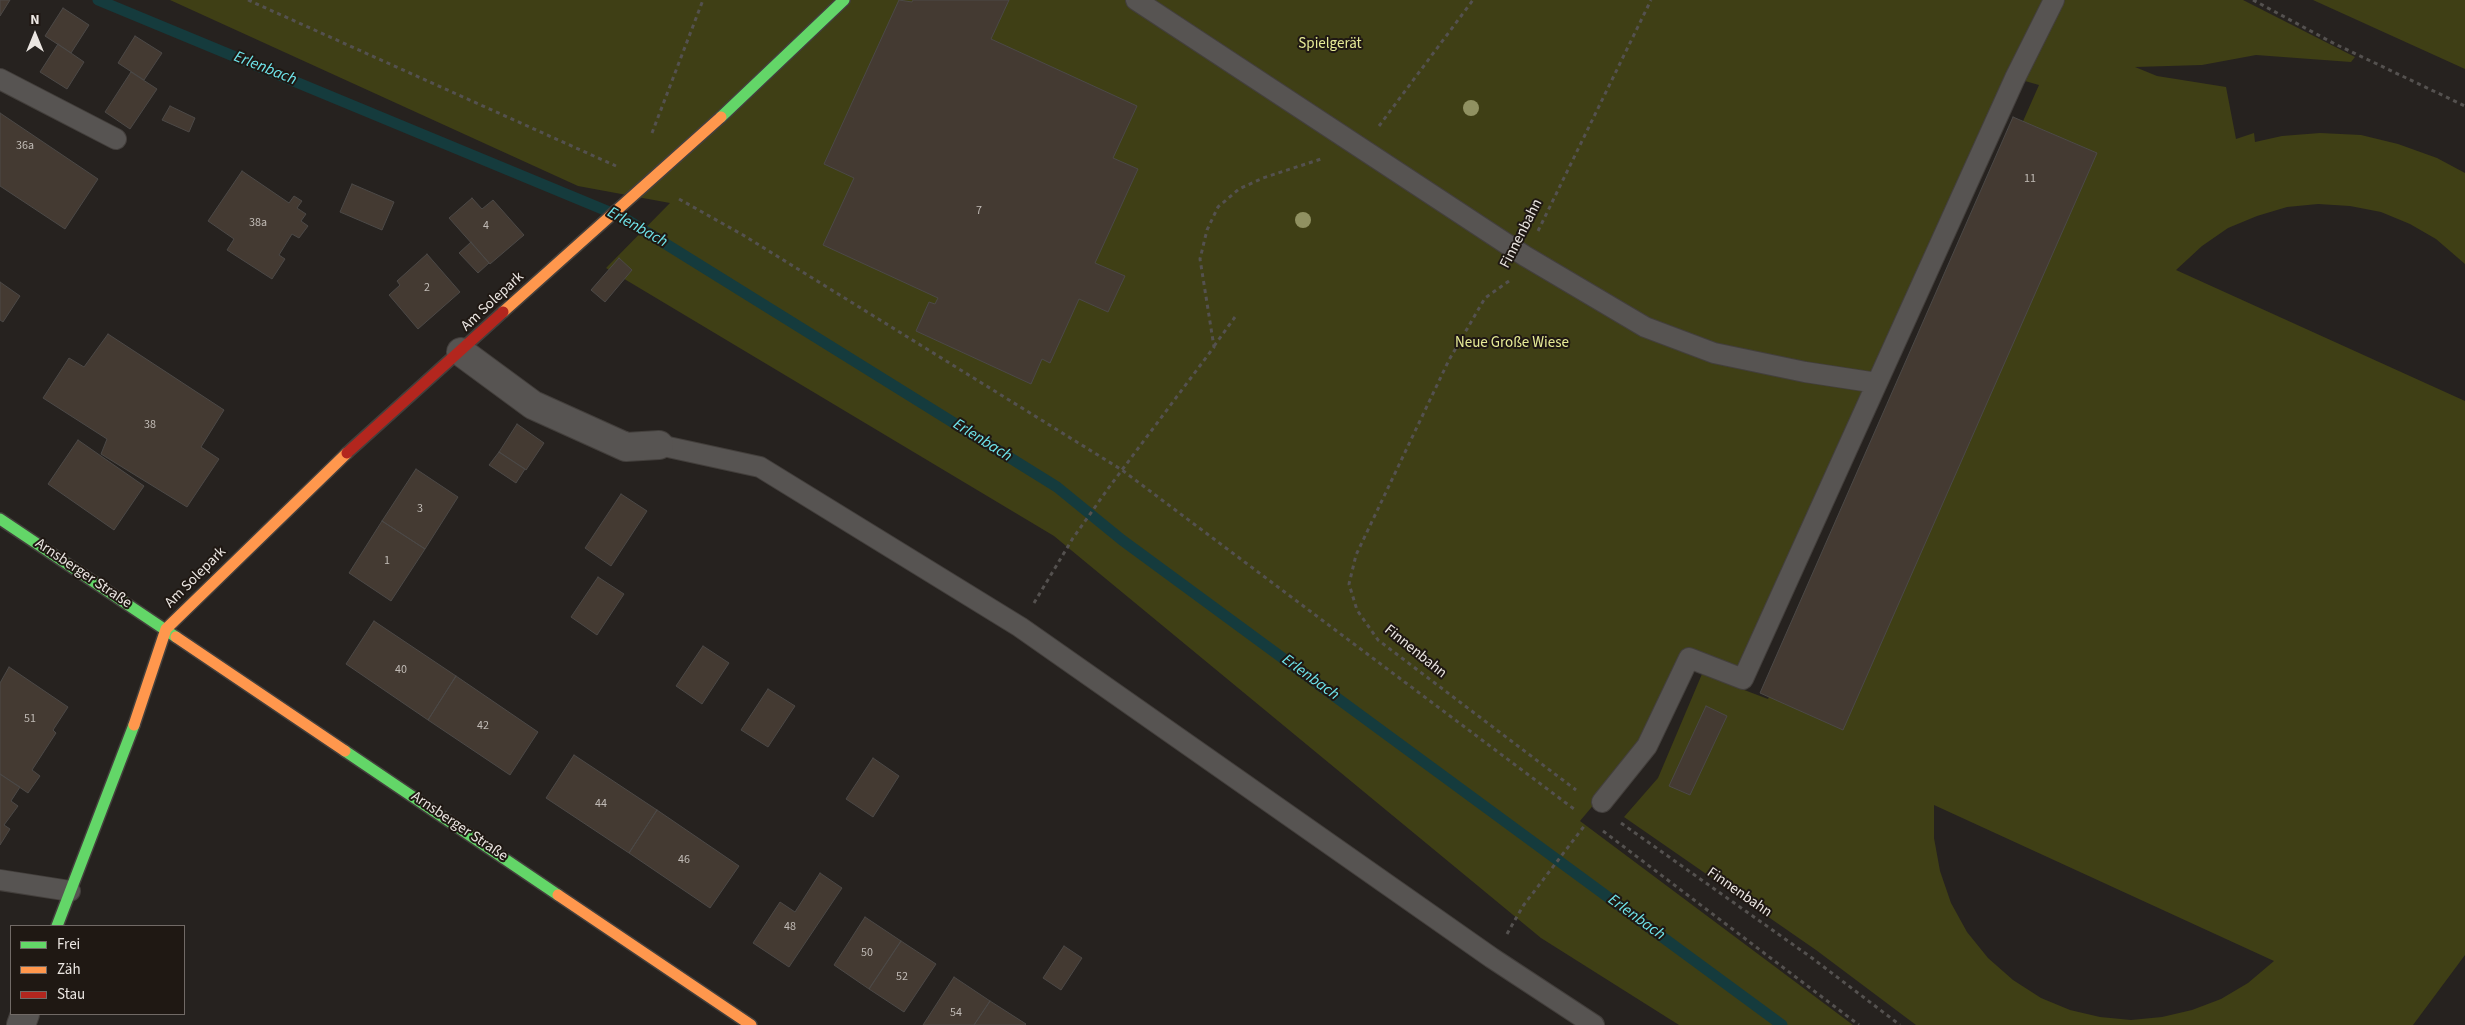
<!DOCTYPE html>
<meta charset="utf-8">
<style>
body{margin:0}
#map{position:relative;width:2465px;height:1025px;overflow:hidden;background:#26221f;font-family:"Source Sans 3",sans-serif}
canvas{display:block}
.legend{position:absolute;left:10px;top:925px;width:175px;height:90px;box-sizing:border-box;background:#1f1813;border:1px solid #716a66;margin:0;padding:6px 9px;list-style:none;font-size:15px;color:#ebe6e2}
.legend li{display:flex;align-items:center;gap:10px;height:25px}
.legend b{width:25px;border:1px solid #716a66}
.north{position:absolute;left:10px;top:10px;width:50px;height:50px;-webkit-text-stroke:4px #1f1813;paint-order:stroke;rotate:0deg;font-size:14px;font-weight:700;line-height:20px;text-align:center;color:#ebe6e2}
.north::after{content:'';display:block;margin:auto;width:18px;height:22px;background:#ebe6e2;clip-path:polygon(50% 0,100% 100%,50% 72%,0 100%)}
</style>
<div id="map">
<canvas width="2465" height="1025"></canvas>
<ul class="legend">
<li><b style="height:6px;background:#63d668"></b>Frei</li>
<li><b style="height:6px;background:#ff974d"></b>Zäh</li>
<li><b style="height:6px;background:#b3261e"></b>Stau</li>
</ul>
<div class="north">N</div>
</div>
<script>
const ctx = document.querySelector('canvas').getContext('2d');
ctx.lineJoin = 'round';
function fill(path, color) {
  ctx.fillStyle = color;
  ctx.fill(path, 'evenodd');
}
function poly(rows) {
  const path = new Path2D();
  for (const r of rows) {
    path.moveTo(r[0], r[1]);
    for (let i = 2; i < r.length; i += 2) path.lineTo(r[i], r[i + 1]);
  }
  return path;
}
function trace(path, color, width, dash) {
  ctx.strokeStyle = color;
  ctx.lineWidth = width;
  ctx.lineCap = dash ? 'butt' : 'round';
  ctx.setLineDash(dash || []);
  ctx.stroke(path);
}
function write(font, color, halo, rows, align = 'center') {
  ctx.font = font + ' "Source Sans 3",sans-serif';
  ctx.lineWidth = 4;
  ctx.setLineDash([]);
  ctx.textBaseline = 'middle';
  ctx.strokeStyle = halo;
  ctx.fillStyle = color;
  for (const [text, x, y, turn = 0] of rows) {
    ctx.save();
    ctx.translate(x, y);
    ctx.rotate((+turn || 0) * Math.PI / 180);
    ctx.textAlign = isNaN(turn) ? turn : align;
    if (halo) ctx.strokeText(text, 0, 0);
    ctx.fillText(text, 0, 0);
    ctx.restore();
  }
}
fill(poly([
 [170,0,2243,0,2355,57,2351,62,2256,55,2202,65,2135,67,2157,76,2226,87,2236,139,2254,133,2255,142,2282,136,2320,133,2361,135,2398,144,2437,158,2465,173,2465,264,2436,239,2410,224,2381,212,2350,206,2318,204,2287,207,2257,216,2228,228,2202,246,2176,270,2465,401,2465,955,2413,1025,1916,1025,1816,950,1624,817,1658,778,1702,674,1768,699,2039,85,2011,77,1741,673,1687,652,1643,746,1580,821,1853,1025,1679,1025,1541,938,1054,536,606,268,670,203,578,186],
 [1934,805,2274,961,2248,983,2221,999,2192,1010,2162,1017,2131,1020,2100,1017,2070,1010,2041,998,2013,980,1988,958,1967,932,1951,903,1940,871,1934,838],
 [2313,0,2465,0,2465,69]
]), '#3f3f15');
trace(poly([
 [98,0,624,218,1057,487,1122,540,1782,1025]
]), '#153b3d', 11);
const building = poly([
 [0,0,10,0,0,16,0,0],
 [899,0,912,2,913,0,1009,0,991,39,1137,106,1113,158,1138,169,1095,263,1125,276,1108,312,1079,299,1050,363,1042,359,1031,384,916,331,929,302,935,304,938,298,823,245,854,178,824,164,899,0],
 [63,8,89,25,71,53,45,36,63,8],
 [135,36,162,53,144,80,118,63,135,36],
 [58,44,84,62,67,89,40,72,58,44],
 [131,72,157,89,130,129,105,112,131,72],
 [170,106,195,118,189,132,162,120,170,106],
 [0,113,98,179,65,229,0,186,0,113],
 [2013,117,2097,153,1843,730,1760,693,2013,117],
 [242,171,289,203,294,196,302,201,297,208,306,214,301,221,308,226,299,238,292,234,279,255,285,259,272,279,227,250,234,239,208,221,242,171],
 [352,184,394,202,382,230,340,212,352,184],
 [472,198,482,209,493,200,524,235,490,264,449,218,472,198],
 [471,242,489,263,478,273,459,253,471,242],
 [427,254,460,292,418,329,389,295,400,285,397,281,427,254],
 [619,258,632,270,605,302,591,290,619,258],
 [0,282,20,296,3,322,0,320,0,282],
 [108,334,224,410,201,447,219,459,187,507,101,454,107,439,43,398,69,358,84,367,108,334],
 [517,424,544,443,526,470,499,452,517,424],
 [78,440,144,486,114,530,48,484,78,440],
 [499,452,525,469,516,483,489,465,499,452],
 [416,469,458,497,425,549,382,521,416,469],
 [621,494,647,511,611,566,585,548,621,494],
 [382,521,425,549,391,601,349,573,382,521],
 [598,577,624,594,597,635,571,617,598,577],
 [374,621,456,676,428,720,346,664,374,621],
 [703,646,729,663,702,704,676,686,703,646],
 [9,667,68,707,53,730,56,733,32,770,40,776,28,793,0,774,0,683,9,667],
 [456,676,538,732,510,775,428,720,456,676],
 [768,689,795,706,768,747,741,730,768,689],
 [1706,706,1727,716,1690,795,1669,786,1706,706],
 [574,755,657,810,629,853,546,798,574,755],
 [873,758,899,776,873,817,846,799,873,758],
 [0,774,20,787,11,801,18,806,4,825,10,829,0,845,0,774],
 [657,810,739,866,710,908,629,853,657,810],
 [820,873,842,888,789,967,753,943,780,902,795,912,820,873],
 [865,917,901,941,869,989,834,965,865,917],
 [901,941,936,964,904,1012,869,989,901,941],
 [1064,946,1082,958,1061,990,1043,978,1064,946],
 [954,977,990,1001,974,1025,923,1025,954,977],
 [990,1001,1026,1024,1025,1025,974,1025,990,1001]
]);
fill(building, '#443a32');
trace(building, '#4c4947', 1);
const lane = poly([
 [1136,0,1525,256,1645,327,1714,353,1805,372,1877,383,2015,78,2054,0],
 [0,79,116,139],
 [659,445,760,467,1020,627,1492,958,1594,1025],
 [1602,802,1647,746,1689,658,1743,679,1877,383],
 [0,880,70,891]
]);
const street = poly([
 [461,352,533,405,626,447,659,445],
 [21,1025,25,1014]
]);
const fast = poly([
 [721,117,844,0],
 [0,519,176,637],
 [345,751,558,895],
 [57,926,134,725]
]);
const slow = poly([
 [503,312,721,117],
 [176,637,345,751],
 [134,725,166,629,347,453],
 [558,895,751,1025]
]);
const jam = poly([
 [347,453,503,312]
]);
trace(lane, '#433f3c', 22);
trace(street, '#433f3c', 30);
trace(fast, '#433f3c', 14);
trace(slow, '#433f3c', 14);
trace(jam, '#433f3c', 14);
trace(poly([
 [248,0,616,166],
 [2253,0,2335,44,2465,106],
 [1379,126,1473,0],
 [652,133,703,0],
 [679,199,743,235,1122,470,1574,809],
 [1538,231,1651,0],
 [1509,281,1485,298,1449,360,1356,555,1349,584,1357,610,1378,640,1576,790],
 [1214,346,1235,317],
 [1034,603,1073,538,1110,486,1214,347,1200,259,1207,230,1218,207,1239,189,1263,178,1324,158],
 [1621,823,1812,958,1900,1025],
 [1603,831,1859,1025],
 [1507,934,1523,906,1585,825]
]), '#54514f', 3, [4, 4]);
trace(lane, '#575452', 20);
trace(street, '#575452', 28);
trace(fast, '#63d668', 11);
trace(slow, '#ff974d', 11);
trace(jam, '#b3261e', 11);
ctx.fillStyle = '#909161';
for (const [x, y] of [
 [1471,108],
 [1303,220]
]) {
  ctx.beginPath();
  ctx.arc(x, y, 8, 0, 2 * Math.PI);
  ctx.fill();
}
write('12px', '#c1bbb6', null, [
 ["36a",25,146],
 ["11",2030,179],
 ["7",979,211],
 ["38a",258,223],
 ["4",486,226],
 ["2",427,288],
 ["38",150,425],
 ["3",420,509],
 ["1",387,561],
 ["40",401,670],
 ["51",30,719],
 ["42",483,726],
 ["44",601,804],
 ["46",684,860],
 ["48",790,927],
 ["50",867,953],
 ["52",902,977],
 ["54",956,1013]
]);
write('15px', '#e7eb97', '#1f1813', [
 ["Spielgerät",1330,45],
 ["Neue Große Wiese",1512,344]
]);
write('15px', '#ebe6e2', '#1f1813', [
 ["Finnenbahn",1522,234,-63],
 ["Am Solepark",493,302,-43],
 ["Arnsberger Straße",83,574,34],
 ["Am Solepark",196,578,-45],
 ["Finnenbahn",1415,652,39],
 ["Arnsberger Straße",459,827,34],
 ["Finnenbahn",1739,893,35]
]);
write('italic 16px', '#6fe5ec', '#1f1813', [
 ["Erlenbach",265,69,22],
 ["Erlenbach",637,228,29],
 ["Erlenbach",982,441,32],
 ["Erlenbach",1310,678,36],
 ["Erlenbach",1636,918,36]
]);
</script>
